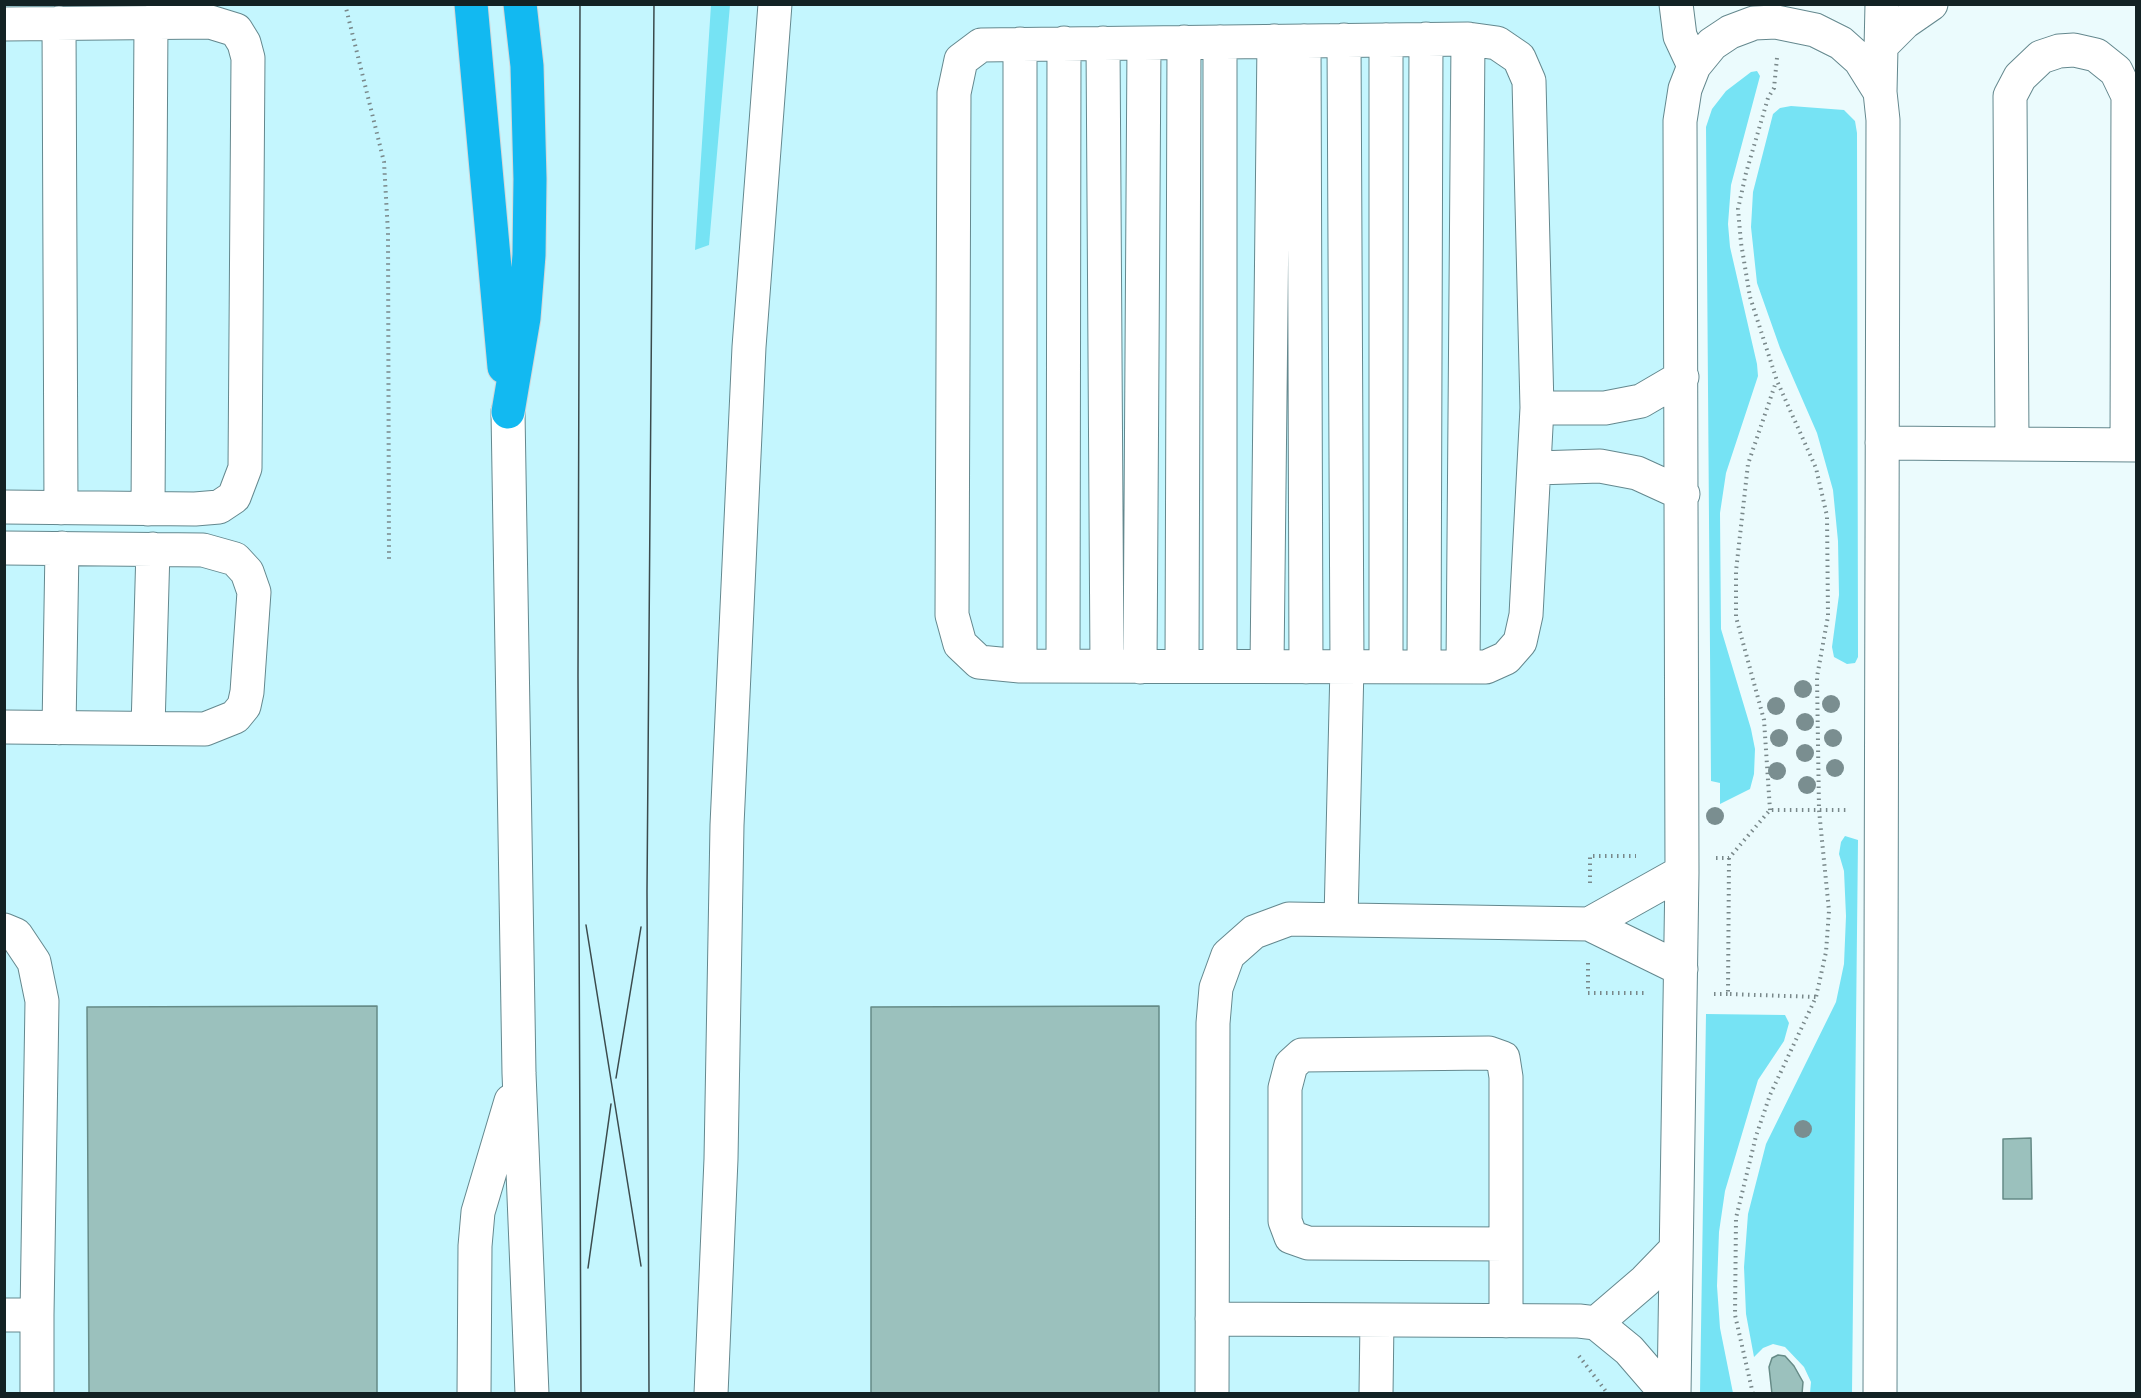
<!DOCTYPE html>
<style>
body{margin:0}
#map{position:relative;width:2141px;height:1398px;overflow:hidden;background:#ebfbfd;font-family:Lato,sans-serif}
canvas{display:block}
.frame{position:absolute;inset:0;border:6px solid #132224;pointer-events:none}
</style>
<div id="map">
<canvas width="2141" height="1398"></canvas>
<div class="frame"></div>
</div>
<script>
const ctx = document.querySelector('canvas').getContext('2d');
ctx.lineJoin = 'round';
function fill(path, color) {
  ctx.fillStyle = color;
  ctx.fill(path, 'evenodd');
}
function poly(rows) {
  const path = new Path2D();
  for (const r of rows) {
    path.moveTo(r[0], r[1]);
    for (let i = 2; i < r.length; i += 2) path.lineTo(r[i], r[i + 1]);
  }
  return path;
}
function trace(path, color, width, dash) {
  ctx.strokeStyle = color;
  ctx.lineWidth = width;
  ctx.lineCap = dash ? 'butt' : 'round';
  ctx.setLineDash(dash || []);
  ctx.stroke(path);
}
fill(poly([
 [5,5,1687,5,1677,1393,5,1394]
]), '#c4f6fe');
fill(poly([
 [711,5,730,5,709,245,695,250],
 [1757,71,1760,76,1731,185,1728,224,1730,247,1757,364,1758,376,1726,473,1720,513,1721,629,1751,729,1755,749,1754,774,1750,789,1720,804,1720,783,1711,781,1706,127,1712,109,1726,91,1751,72],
 [1791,106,1844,110,1855,121,1857,133,1858,657,1855,663,1847,664,1834,657,1832,647,1839,595,1838,541,1833,490,1817,433,1780,348,1757,283,1751,227,1753,192,1773,114,1780,108],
 [1845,836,1858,840,1852,1393,1810,1393,1811,1382,1804,1367,1785,1347,1773,1344,1763,1348,1754,1357,1746,1314,1744,1267,1748,1214,1766,1144,1836,1002,1844,964,1846,916,1844,871,1839,854,1841,842],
 [1706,1014,1785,1015,1789,1023,1784,1041,1758,1080,1725,1191,1719,1232,1717,1286,1720,1328,1733,1393,1700,1393]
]), '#76e3f4');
const building = poly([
 [377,1006,377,1394,89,1394,87,1007,377,1006],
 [1159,1006,1159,1394,871,1394,871,1007,1159,1006],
 [2031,1138,2032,1199,2003,1199,2003,1139,2031,1138],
 [1778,1355,1785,1356,1794,1366,1803,1382,1802,1394,1772,1394,1769,1367,1772,1358,1778,1355]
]);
fill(building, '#9bc1bd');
trace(building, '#668b87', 1.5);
const minor = poly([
 [1676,4,1680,36,1694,66],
 [59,23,61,508],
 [4,24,210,22,236,30,244,43,248,58,245,468,234,497,219,507,195,509,4,507],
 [1468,39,1497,43,1519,58,1529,81,1537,408,1526,615,1520,642,1506,658,1486,667,1020,666,979,662,960,644,952,615,954,93,961,60,981,45,1468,39],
 [1304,41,1306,667],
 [1220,42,1220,666],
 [1103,43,1107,666],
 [1020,44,1020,666],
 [1881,46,1905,22,1931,4],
 [1880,92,1882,4],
 [1537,408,1605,408,1641,401,1682,377],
 [508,412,519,1073,532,1394],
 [1882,443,2136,445],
 [2012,443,2010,96,2020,77,2041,57,2059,51,2074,50,2096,55,2116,71,2128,96,2127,445],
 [1536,468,1600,466,1637,473,1683,494],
 [148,509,151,22],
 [4,548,203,550,235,559,247,572,254,592,247,692,244,706,235,717,205,729,4,727],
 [1063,666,1064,43],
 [1182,666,1184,42],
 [1267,666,1274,41],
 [1140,667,1144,43],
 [1386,667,1386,40],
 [1424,667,1426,39],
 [1463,667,1468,39],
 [59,728,62,548],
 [148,728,153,549],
 [1341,919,1347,666,1344,40],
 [1589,924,1682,872],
 [4,930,16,935,34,962,42,1001,37,1315],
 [4,1315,37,1315,37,1394],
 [1212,1319,1579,1321,1596,1323,1629,1350,1667,1394],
 [1506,1321,1506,1077,1503,1058,1489,1053,1302,1055,1291,1065,1285,1088,1285,1221,1291,1237,1308,1243,1506,1244],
 [1596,1323,1645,1281,1675,1250],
 [474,1394,475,1246,478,1212,511,1101],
 [711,1394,721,1159,727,825,749,347,775,4],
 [1212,1394,1213,1023,1216,988,1228,955,1254,932,1289,919,1589,924,1681,969],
 [1376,1394,1377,1320],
 [1674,1394,1682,872,1680,121,1685,89,1694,66,1712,44,1730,32,1754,23,1776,22,1815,30,1841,43,1860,60,1880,92,1883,120,1880,1394]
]);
const highway = poly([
 [471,4,504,367],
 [508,412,524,318,529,255,530,179,527,66,520,4]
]);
trace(minor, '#64888e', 35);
trace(highway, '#d5d7d8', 35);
trace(poly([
 [345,4,384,162,388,233,389,560],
 [1777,58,1774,88,1768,98,1746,173,1738,209,1741,243,1750,297,1777,381,1816,468,1827,516,1828,616,1817,677,1819,810,1829,911,1826,952,1816,997],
 [1770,810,1764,720,1736,617,1736,571,1748,464,1776,382],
 [1716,858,1729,858,1770,810,1848,810],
 [1729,858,1728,994,1816,997,1770,1095,1756,1136,1736,1218,1735,1315,1753,1394],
 [1590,883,1590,856,1636,856],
 [1588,963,1588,993,1646,993],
 [1714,994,1728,994],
 [1579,1356,1608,1394]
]), '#79888a', 4, [1.5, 4.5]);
trace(minor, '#fff', 33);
trace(highway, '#12b9f1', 33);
trace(poly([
 [580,4,578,675,581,1394],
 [586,925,641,1266],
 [616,1078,641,927],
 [588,1268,611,1104],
 [649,1394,647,891,654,4]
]), '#3b4a4c', 1.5);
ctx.fillStyle = '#7a8e90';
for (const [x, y] of [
 [1803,689],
 [1831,704],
 [1776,706],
 [1805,722],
 [1779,738],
 [1833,738],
 [1805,753],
 [1835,768],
 [1777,771],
 [1807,785],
 [1715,816],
 [1803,1129]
]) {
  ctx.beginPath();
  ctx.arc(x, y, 9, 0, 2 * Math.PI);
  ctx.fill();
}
</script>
